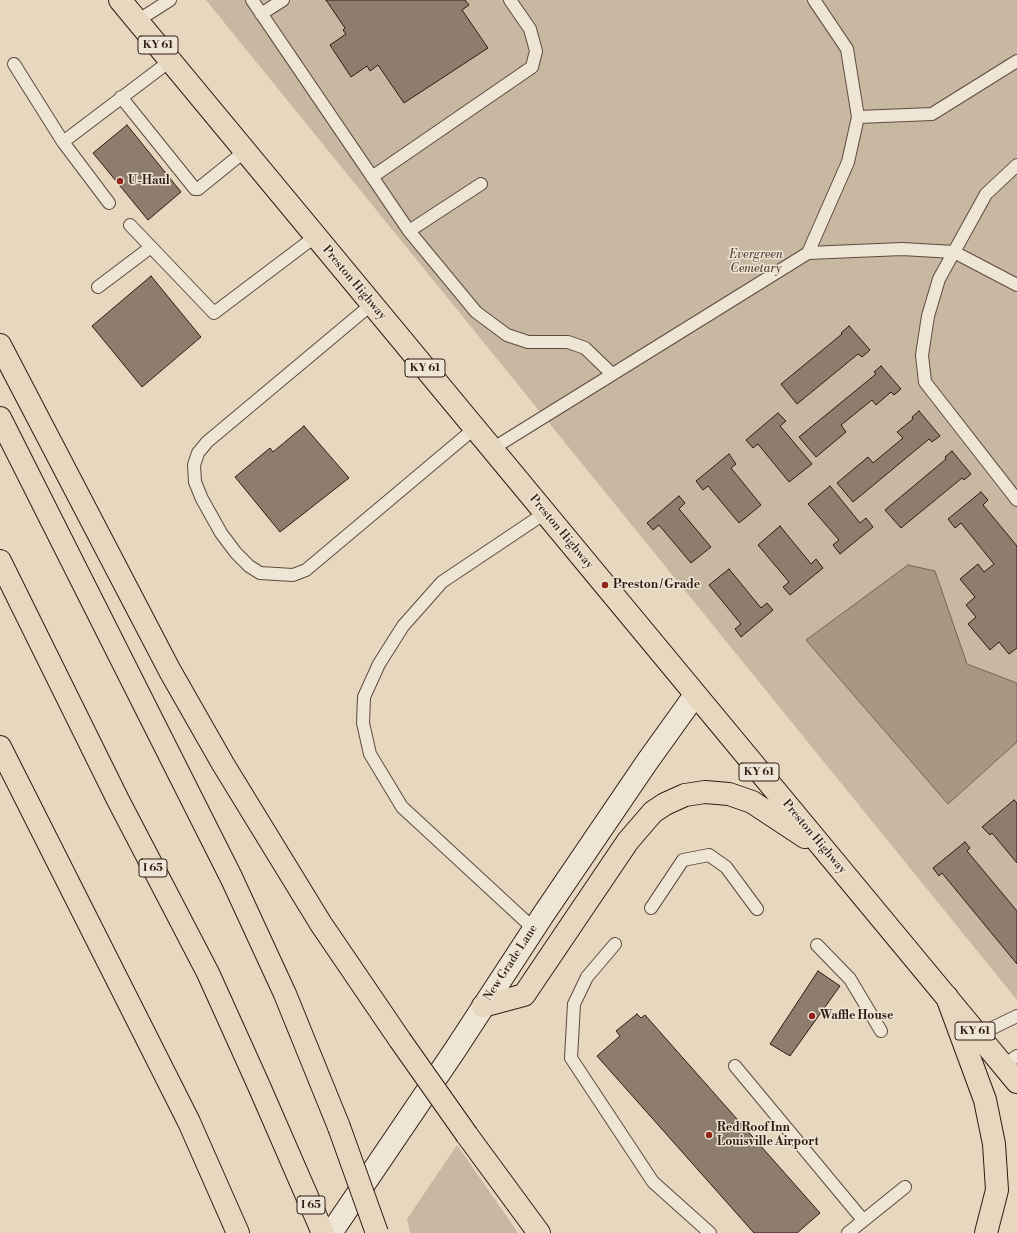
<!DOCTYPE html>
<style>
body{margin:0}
canvas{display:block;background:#e7d7be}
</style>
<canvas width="1017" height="1233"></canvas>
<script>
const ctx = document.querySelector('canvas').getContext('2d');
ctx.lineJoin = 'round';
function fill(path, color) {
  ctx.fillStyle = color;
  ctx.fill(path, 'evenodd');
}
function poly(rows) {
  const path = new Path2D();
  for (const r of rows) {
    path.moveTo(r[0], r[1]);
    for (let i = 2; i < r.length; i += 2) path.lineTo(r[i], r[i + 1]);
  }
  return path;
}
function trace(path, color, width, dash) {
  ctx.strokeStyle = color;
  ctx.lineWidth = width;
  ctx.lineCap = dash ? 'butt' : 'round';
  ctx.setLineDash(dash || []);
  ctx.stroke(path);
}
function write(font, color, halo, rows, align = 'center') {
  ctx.font = font + ' "Libre Bodoni",serif';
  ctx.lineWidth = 3;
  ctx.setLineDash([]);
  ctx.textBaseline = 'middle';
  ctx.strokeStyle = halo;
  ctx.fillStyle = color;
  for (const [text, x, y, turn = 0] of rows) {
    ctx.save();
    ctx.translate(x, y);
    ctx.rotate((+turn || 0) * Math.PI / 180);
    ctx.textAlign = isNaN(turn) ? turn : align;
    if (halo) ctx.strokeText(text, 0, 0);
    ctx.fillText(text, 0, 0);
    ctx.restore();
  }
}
fill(poly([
 [206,0,1017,0,1017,1000],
 [457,1145,512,1224,518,1233,410,1233,407,1219]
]), '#c8b7a1');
const water = poly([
 [908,565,935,571,967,664,1017,683,1017,742,948,804,806,640,908,565]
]);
fill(water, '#a89784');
trace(water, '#776657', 1);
const building = poly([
 [326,0,465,0,469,5,462,10,488,48,404,103,378,65,370,71,367,66,351,77,330,45,346,34,343,30,345,28,326,0],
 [127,125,181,192,148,220,93,153,127,125],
 [151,276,201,337,142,387,92,326,151,276],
 [849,326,870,350,862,357,858,354,797,404,781,384,842,334,841,333,849,326],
 [881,366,901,389,894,395,891,392,876,405,872,400,841,425,846,432,816,457,799,437,876,374,874,372,881,366],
 [919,411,940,436,932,442,929,439,853,502,837,483,868,457,873,463,903,438,897,432,913,419,912,417,919,411],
 [778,413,786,421,780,426,812,464,789,482,758,444,753,448,746,440,778,413],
 [304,426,349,478,280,532,235,477,270,448,273,452,304,426],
 [952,451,971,474,964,480,962,478,901,528,885,510,946,459,945,457,952,451],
 [729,454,736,464,731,468,761,505,739,523,708,486,703,490,696,481,729,454],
 [830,486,860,523,866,518,873,527,840,554,833,545,839,540,808,504,830,486],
 [981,492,988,500,983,505,1017,546,1017,648,1009,654,999,642,990,650,968,624,976,617,966,605,975,597,960,579,978,564,984,572,994,564,961,523,955,528,948,519,981,492],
 [679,496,685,503,679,509,711,547,691,563,659,525,653,530,647,523,679,496],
 [780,526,811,564,816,559,823,568,790,595,783,587,789,582,758,545,780,526],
 [729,569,761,608,767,603,773,610,741,637,735,629,741,624,709,585,729,569],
 [1014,800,1017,803,1017,863,992,833,990,835,982,827,1014,800],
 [965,842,970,848,967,851,1017,911,1017,964,942,873,939,876,933,868,965,842],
 [818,971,840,986,790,1056,770,1044,818,971],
 [637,1014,641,1018,645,1015,820,1213,797,1233,754,1233,597,1056,620,1036,616,1031,637,1014]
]);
fill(building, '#8e7d6c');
trace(building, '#2e1c14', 1);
const lane = poly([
 [252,0,409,231,476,312,507,335,528,342,568,342,585,348,612,374],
 [261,14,283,0],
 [137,21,170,0],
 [14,64,63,142],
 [121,97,195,189,198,189,245,151],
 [858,117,932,114,1017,61],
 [1017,165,986,194,939,279,928,316,922,355,925,382,1017,500],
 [372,177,532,67,536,51,530,29,510,0],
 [109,203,63,142,170,61],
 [130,225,151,247],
 [409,231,481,184],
 [808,253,848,162,858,117,847,49,814,0],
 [98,287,151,247,214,313,316,236],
 [372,304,207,442,198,453,194,465,195,482,202,499,221,533,236,553,249,566,260,573,293,575,306,570,475,428],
 [492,449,808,253,902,249,954,252,1017,285],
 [651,908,683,860,709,855,726,867,757,909],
 [534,929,402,807,370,754,363,723,364,697,379,664,403,626,442,582,545,513],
 [615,944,587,977,574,1004,571,1058,653,1182,710,1233],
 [817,945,850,979,881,1031],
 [978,1035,1017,1016],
 [735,1066,863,1220],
 [1003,1066,1017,1056],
 [848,1233,905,1187]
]);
const secondary = poly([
 [331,1233,455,1050,543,915,647,762,695,695]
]);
const primary = poly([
 [120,0,1017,1082],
 [483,1006,524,995,628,841,653,812,665,804,685,795,705,792,729,794,752,802,805,837]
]);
const highway = poly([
 [0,345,170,671,223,764,321,924,400,1040],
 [0,418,231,877,285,994,339,1127],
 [0,561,118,800,208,973,259,1086,323,1233],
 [0,747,189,1122,238,1233],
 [947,997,985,1100,994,1144,997,1190,986,1233],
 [467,1135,539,1233]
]);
trace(lane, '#5c4b3e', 14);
trace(secondary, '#2e1c14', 24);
trace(primary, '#2e1c14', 24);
trace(highway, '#2e1c14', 24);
trace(lane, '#efe5d5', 12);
trace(secondary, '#efe5d5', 22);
trace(primary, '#e7d7be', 22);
trace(highway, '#e7d7be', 22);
const highwayBridge = poly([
 [400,1040,467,1135],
 [339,1127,377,1233]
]);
trace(highwayBridge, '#2e1c14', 24, []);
trace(highwayBridge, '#e7d7be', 22);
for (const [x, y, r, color] of [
 [120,181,4,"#8f2418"],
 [605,585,4,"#8f2418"],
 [812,1016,4,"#8f2418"],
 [709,1135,4,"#8f2418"]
]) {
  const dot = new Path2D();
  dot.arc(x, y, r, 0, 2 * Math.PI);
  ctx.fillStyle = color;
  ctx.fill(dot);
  trace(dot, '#efe5d5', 1.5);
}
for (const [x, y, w] of [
 [158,45,40],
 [425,368,40],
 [759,772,40],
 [153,868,28],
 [975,1031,40],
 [311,1205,28]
]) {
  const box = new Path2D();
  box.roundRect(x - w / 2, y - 9, w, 18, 3);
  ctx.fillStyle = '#efe5d5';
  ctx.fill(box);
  trace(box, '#2e1c14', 1);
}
write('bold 11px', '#2e1c14', null, [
 ["KY 61",158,45],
 ["KY 61",425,368],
 ["KY 61",759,772],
 ["I 65",153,868],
 ["KY 61",975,1031],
 ["I 65",311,1205]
]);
write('bold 12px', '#2e1c14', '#efe5d5', [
 ["U-Haul",128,181],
 ["Preston / Grade",613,585],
 ["Waffle House",820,1016],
 ["Red Roof Inn",717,1128],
 ["Louisville Airport",717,1142]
], 'left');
write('italic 12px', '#5c4a3e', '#efe5d5', [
 ["Evergreen",756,255],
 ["Cemetary",756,269]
]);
write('12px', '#2e1c14', '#efe5d5', [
 ["Preston Highway",354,283,50],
 ["Preston Highway",561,532,50],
 ["Preston Highway",814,837,50],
 ["New Grade Lane",511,963,-57]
]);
</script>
